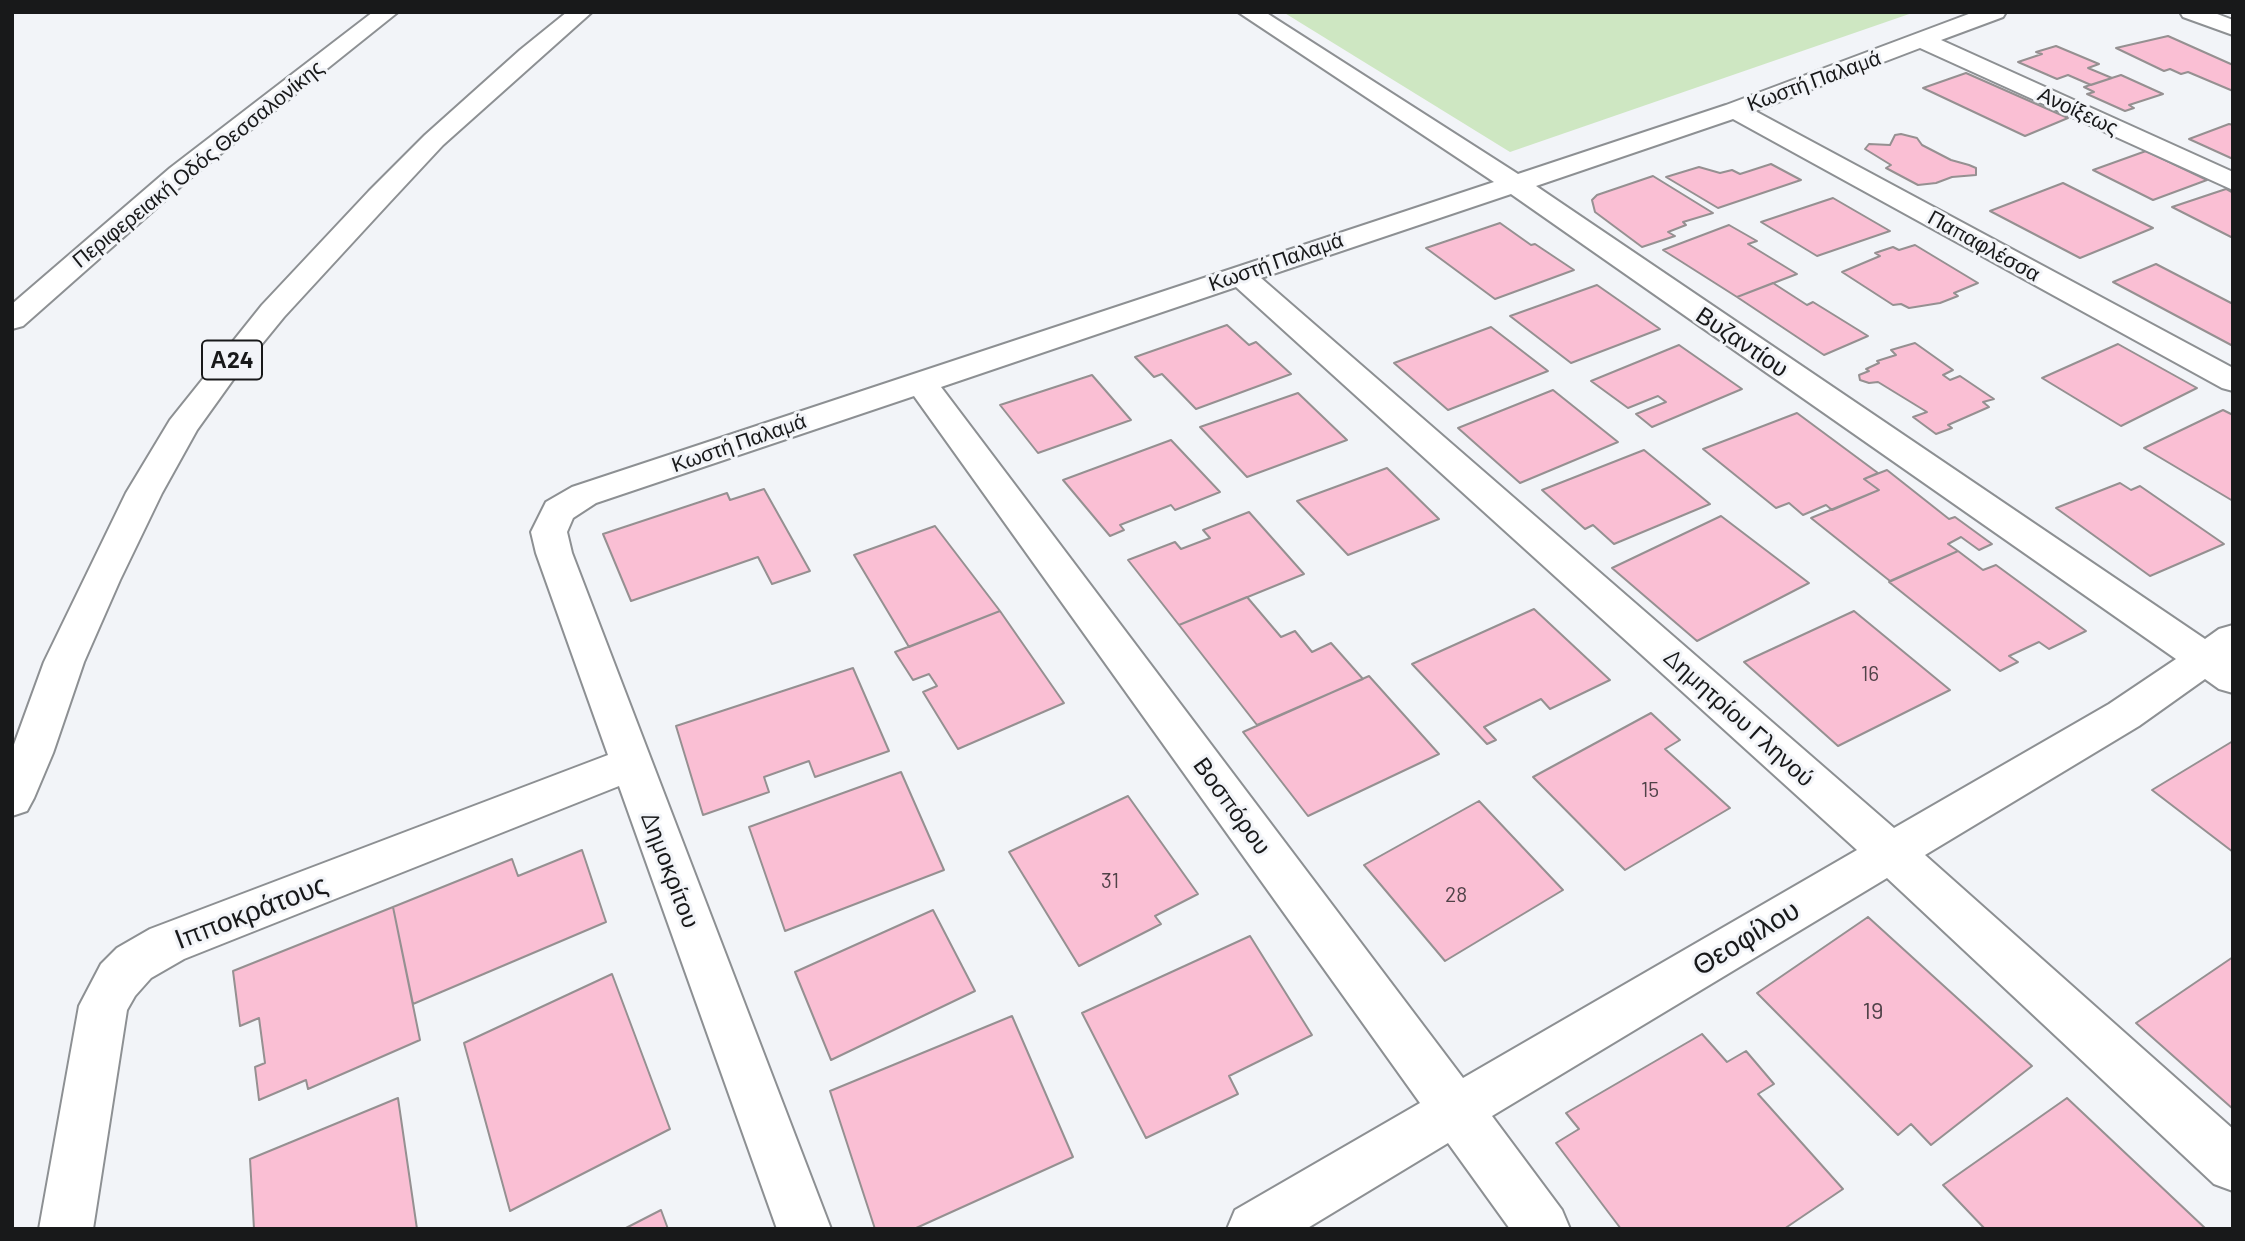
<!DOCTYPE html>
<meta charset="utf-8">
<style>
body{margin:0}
#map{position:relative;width:2245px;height:1241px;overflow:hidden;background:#f2f4f8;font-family:Barlow,sans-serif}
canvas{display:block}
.frame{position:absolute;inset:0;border:14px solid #18191a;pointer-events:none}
</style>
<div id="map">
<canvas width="2245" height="1241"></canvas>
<div class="frame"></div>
</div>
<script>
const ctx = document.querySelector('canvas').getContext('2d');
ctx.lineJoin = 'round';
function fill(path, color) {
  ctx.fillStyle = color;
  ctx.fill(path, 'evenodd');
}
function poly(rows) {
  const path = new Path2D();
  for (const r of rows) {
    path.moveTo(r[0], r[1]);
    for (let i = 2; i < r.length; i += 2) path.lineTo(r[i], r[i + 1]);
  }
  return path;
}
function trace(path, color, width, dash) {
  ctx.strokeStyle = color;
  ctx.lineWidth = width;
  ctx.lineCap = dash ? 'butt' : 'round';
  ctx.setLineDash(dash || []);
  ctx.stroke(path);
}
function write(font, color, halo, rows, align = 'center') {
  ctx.font = font + ' Barlow,sans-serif';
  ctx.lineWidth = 6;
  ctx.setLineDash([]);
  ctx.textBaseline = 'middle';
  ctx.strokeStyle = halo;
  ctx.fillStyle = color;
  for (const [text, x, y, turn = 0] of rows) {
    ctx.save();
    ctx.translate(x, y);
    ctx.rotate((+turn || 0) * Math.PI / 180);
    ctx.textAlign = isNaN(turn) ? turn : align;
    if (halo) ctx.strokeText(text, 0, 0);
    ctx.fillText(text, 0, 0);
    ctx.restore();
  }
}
fill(poly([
 [1283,12,1915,12,1510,152]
]), '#cee7c2');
const building = poly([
 [2168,36,2233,65,2233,91,2188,72,2181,74,2170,69,2164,71,2116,48,2168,36],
 [2056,46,2099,64,2088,68,2112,78,2091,85,2068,75,2057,79,2018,62,2042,54,2036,52,2056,46],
 [1966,73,2068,118,2025,136,1923,88,1966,73],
 [2121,75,2163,94,2129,105,2134,108,2125,111,2087,94,2094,92,2084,87,2121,75],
 [2229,124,2233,125,2233,159,2189,139,2229,124],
 [1901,134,1917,138,1922,145,1951,160,1969,165,1976,168,1976,175,1952,177,1936,183,1918,185,1886,168,1891,165,1865,149,1869,144,1890,145,1895,135,1901,134],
 [2146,151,2207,180,2153,200,2093,170,2146,151],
 [1771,164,1801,180,1718,208,1666,177,1699,167,1720,173,1732,170,1740,174,1771,164],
 [1653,176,1713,213,1683,222,1686,225,1668,232,1675,236,1642,247,1595,212,1592,200,1597,195,1653,176],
 [2063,183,2153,228,2080,258,1990,211,2063,183],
 [2226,189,2233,193,2233,238,2172,207,2226,189],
 [1833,198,1890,231,1817,256,1761,222,1833,198],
 [1500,223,1531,245,1535,244,1574,270,1495,299,1426,248,1500,223],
 [1729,225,1757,241,1748,244,1797,274,1737,297,1663,250,1729,225],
 [1915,245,1978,283,1954,293,1958,296,1940,303,1909,308,1901,304,1893,305,1842,272,1880,256,1875,253,1893,247,1899,250,1915,245],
 [2156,264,2233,304,2233,346,2113,282,2156,264],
 [1773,283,1807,305,1813,302,1868,336,1824,355,1737,297,1773,283],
 [1597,285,1660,329,1571,363,1510,316,1597,285],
 [1227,325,1249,345,1256,342,1291,374,1196,409,1162,374,1154,377,1135,357,1227,325],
 [1491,327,1548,371,1448,410,1394,363,1491,327],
 [1915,343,1953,370,1943,375,1950,380,1960,376,1994,399,1983,402,1989,407,1948,425,1952,428,1936,434,1913,417,1927,412,1878,382,1869,383,1860,380,1859,375,1869,371,1866,369,1879,363,1877,361,1896,355,1891,350,1915,343],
 [2118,344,2197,388,2121,426,2042,378,2118,344],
 [1679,345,1742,389,1652,427,1636,414,1666,402,1658,396,1628,408,1591,381,1679,345],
 [1092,375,1131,420,1038,453,1000,405,1092,375],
 [1553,390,1618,442,1520,483,1458,428,1553,390],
 [1298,393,1347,440,1247,477,1200,427,1298,393],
 [2223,410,2233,415,2233,501,2144,448,2223,410],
 [1797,413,1878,473,1864,479,1879,490,1832,510,1826,505,1803,515,1789,503,1776,508,1703,449,1797,413],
 [1171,440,1220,492,1175,510,1171,505,1120,525,1124,530,1110,536,1063,480,1171,440],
 [1644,450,1710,504,1614,544,1593,525,1585,529,1542,490,1644,450],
 [1387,468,1439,519,1348,555,1297,501,1387,468],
 [1887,470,1949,519,1955,517,1992,544,1979,550,1961,537,1948,544,1958,551,1890,581,1811,518,1879,490,1864,479,1887,470],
 [2120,483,2131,490,2140,486,2224,544,2150,576,2056,508,2120,483],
 [764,489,810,571,772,584,758,557,631,601,603,534,727,493,730,500,764,489],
 [1249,512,1304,574,1179,625,1128,560,1175,542,1181,549,1210,538,1203,530,1249,512],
 [1721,516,1809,583,1697,641,1612,568,1721,516],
 [935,526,1000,611,909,647,854,555,935,526],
 [1958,551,1983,570,1996,565,2086,631,2049,649,2039,642,2009,656,2018,662,2000,671,1889,582,1958,551],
 [1247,597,1281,637,1295,631,1312,652,1331,643,1363,679,1257,725,1179,625,1247,597],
 [1534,609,1610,680,1550,709,1541,699,1484,727,1496,740,1487,744,1412,664,1534,609],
 [1000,611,1064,703,958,749,923,692,937,686,929,674,913,680,895,652,1000,611],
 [1854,611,1950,690,1838,746,1744,662,1854,611],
 [853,668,889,751,815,777,809,761,764,777,769,792,703,815,676,726,853,668],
 [1369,676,1439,754,1308,816,1243,732,1369,676],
 [1651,713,1680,740,1665,749,1730,808,1625,870,1533,777,1651,713],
 [2233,741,2233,852,2152,790,2233,741],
 [901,772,944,870,785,931,749,827,901,772],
 [1128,796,1198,894,1155,916,1161,924,1079,966,1009,852,1128,796],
 [1479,801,1563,890,1445,961,1364,865,1479,801],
 [582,850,606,922,413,1004,393,907,512,859,518,876,582,850],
 [393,907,420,1040,308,1089,306,1080,259,1100,255,1067,265,1063,259,1018,240,1026,233,971,393,907],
 [933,910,975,991,831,1060,795,972,933,910],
 [1868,917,2032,1066,1931,1145,1911,1124,1898,1135,1757,993,1868,917],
 [1250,936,1312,1035,1229,1076,1238,1094,1146,1138,1082,1013,1250,936],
 [2233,957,2233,1109,2136,1023,2233,957],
 [612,974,670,1129,510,1211,464,1043,612,974],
 [1012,1016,1073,1157,914,1229,875,1229,830,1091,1012,1016],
 [1702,1034,1727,1062,1746,1051,1774,1084,1758,1094,1843,1189,1784,1229,1621,1229,1556,1143,1579,1129,1566,1113,1702,1034],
 [398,1098,417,1229,254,1229,250,1159,398,1098],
 [2067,1098,2206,1229,1985,1229,1943,1185,2067,1098],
 [661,1210,668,1229,624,1229,661,1210]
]);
fill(building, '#fabfd4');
trace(building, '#959091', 2);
const minor = poly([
 [1238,12,1265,12,1518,174,1726,105,1974,12,2006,12,2003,17,1941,40,2233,172,2233,190,1920,48,1755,111,2233,368,2233,391,2222,388,1733,119,1536,186,2205,639,2219,629,2233,625,2233,693,2219,689,2205,679,2139,726,1925,855,2233,1129,2233,1191,2214,1184,1887,878,1492,1116,1562,1210,1570,1229,1510,1229,1448,1143,1306,1229,1227,1229,1235,1210,1420,1103,914,396,596,503,573,518,567,532,572,553,831,1229,777,1229,619,786,184,959,151,978,135,996,127,1010,93,1229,39,1229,79,1006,101,964,117,948,150,929,608,755,536,553,531,532,546,502,572,487,1494,182,1238,12],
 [1511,194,2176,659,2109,704,1894,828,1261,278,1511,194],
 [1236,287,1857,850,1463,1078,941,387,1236,287],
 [2180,12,2212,12,2233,20,2233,35,2183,17,2180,12]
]);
const highway = poly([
 [373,12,398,12,188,180,23,326,12,329,12,304,170,168,373,12],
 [567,12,592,12,443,145,389,203,284,317,235,377,197,430,162,493,120,580,84,662,53,753,34,798,27,811,12,816,12,750,44,662,126,493,170,420,262,305,369,191,425,135,520,50,567,12]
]);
trace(minor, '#8d9093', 4);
trace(highway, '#8d9093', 4);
fill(minor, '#fff');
fill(highway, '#fff');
write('21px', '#18191a', '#f2f4f8', [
 ["Κωστή Παλαμά",1814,81,-20],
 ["Ανοίξεως",2078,111,25],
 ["Περιφερειακή Οδός Θεσσαλονίκης",198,164,-39],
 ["Παπαφλέσσα",1984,246,29],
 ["Κωστή Παλαμά",1276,262,-19],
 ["Κωστή Παλαμά",739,443,-19]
]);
write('21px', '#504248', null, [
 ["16",1870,674],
 ["15",1650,790],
 ["31",1110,881],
 ["28",1456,895]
]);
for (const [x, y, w] of [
 [232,360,60]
]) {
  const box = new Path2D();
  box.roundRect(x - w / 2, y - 19.5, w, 39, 5);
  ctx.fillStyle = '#f2f4f8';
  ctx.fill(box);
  trace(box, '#18191a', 2);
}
write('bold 23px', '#18191a', null, [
 ["Α24",232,360]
]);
write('24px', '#18191a', '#f2f4f8', [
 ["Βυζαντίου",1742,342,34],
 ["Δημητρίου Γληνού",1739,718,42],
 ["Βοσπόρου",1232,806,54],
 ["Δημοκρίτου",670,870,69]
]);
write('24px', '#504248', null, [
 ["19",1873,1011]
]);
write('28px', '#18191a', '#f2f4f8', [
 ["Ιπποκράτους",251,912,-21],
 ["Θεοφίλου",1746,938,-31]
]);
</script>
